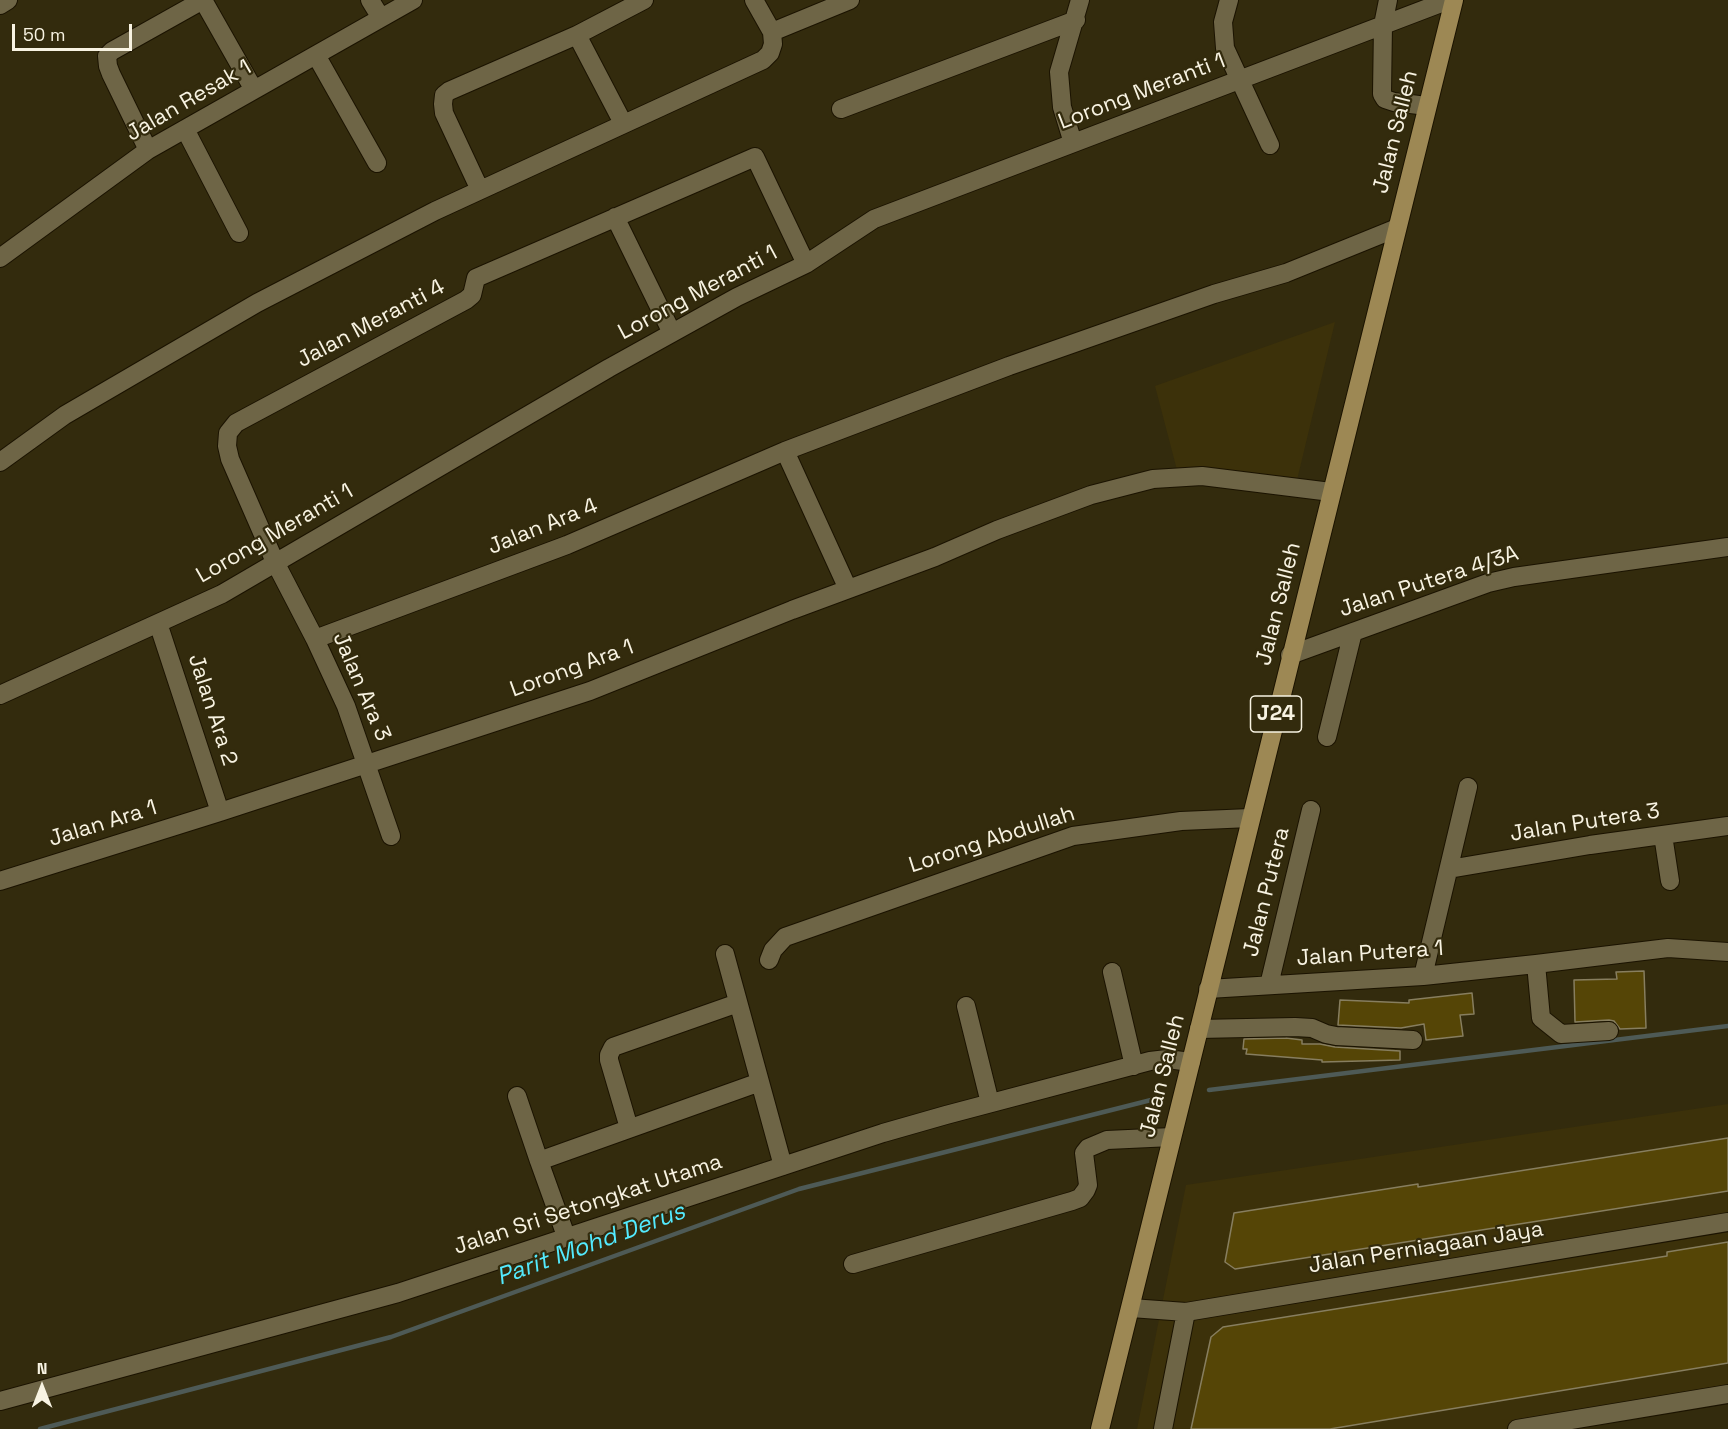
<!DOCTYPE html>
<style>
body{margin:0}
#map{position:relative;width:1728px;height:1429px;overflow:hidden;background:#332b0d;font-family:"Space Grotesk",sans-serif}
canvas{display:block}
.north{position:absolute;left:12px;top:1357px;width:60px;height:60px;-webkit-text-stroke:4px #332b0d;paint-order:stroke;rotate:0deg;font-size:16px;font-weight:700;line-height:24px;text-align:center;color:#f8f3e2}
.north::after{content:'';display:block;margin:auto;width:21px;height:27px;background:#f8f3e2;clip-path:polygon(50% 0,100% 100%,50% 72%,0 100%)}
.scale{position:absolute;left:12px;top:24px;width:120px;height:27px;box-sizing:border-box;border:3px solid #f8f3e2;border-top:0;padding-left:8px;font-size:18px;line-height:21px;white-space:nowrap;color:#f8f3e2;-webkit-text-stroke:4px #332b0d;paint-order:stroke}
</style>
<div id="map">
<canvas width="1728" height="1429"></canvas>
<div class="north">N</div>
<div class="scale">50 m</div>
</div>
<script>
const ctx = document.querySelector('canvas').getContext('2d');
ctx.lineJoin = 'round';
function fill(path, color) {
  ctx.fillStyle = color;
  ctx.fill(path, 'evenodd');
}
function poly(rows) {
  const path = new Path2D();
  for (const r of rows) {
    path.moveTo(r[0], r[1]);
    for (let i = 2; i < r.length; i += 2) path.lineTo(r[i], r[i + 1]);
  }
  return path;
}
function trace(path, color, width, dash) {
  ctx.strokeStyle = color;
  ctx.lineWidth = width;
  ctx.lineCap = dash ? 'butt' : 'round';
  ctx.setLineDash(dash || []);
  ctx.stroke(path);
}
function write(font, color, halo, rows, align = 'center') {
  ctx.font = font + ' "Space Grotesk",sans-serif';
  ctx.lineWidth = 4.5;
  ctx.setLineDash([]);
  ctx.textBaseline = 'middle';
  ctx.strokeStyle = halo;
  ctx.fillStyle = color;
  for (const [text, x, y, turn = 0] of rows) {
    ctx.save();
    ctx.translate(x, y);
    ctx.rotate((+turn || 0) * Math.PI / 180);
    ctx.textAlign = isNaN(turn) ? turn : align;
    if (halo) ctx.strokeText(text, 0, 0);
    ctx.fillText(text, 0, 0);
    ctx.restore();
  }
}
fill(poly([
 [1335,322,1297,480,1177,470,1155,386],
 [1728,1104,1728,1404,1579,1429,1137,1429,1186,1185]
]), '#3c310a');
trace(poly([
 [1209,1090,1728,1026],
 [40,1429,391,1337,799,1189,1155,1099]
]), '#4e5a56', 4.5);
const building = poly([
 [1644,971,1646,1028,1620,1029,1614,1021,1609,1020,1575,1022,1574,980,1617,979,1616,972,1644,971],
 [1472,993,1474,1014,1460,1015,1463,1036,1426,1040,1424,1024,1401,1028,1338,1025,1340,1000,1409,1003,1409,1000,1472,993],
 [1286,1038,1302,1040,1302,1044,1320,1044,1335,1047,1400,1051,1400,1060,1322,1062,1322,1060,1246,1054,1247,1049,1243,1049,1244,1039,1286,1038],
 [1728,1138,1728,1191,1235,1269,1225,1262,1234,1213,1418,1184,1418,1187,1728,1138],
 [1728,1242,1728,1363,1330,1429,1191,1429,1211,1337,1223,1327,1667,1256,1667,1252,1728,1242]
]);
fill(building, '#554506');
trace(building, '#877e5f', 1.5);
const street = poly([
 [203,0,254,90],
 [370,0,381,18],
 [1229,0,1223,22,1225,48,1270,145],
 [1388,0,1383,25,1382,94,1385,99,1394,102,1427,106],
 [0,5,8,0],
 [772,32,850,0],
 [577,35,623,123],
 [316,55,377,163],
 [841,109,1076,20],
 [185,129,239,233],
 [1073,143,1062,107,1059,72,1080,0],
 [148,150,111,74,108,66,107,56,112,51,203,0],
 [480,190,444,113,443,104,444,95,449,91,577,35,644,0],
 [615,217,672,333],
 [0,258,148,150,413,0],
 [785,451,848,589],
 [0,462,65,415,257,303,435,211,763,60,770,53,773,44,772,32,754,0],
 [158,623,220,812],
 [315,639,567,545,785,451,1009,366,1214,294,1286,273,1397,228],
 [1290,655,1488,583,1514,577,1728,547],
 [0,695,222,594,609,368,737,297,806,264,874,219,1449,0],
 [1327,737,1353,632],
 [1663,835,1670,881],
 [391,836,346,706,315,639,275,562,230,459,227,446,228,433,236,423,249,416,466,300,472,295,476,278,755,157,806,264],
 [1449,869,1590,845,1728,826],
 [0,881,220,812,590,691,792,610,935,557,997,530,1091,495,1153,479,1202,476,1331,492],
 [725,954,783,1166],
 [769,960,773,950,785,937,1073,836,1181,821,1250,818],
 [1536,964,1541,1018,1561,1034,1609,1031],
 [1112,972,1134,1066],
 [1423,976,1468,787],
 [1269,985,1311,810],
 [1208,989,1423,976,1536,964,1668,948,1728,952],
 [966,1006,990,1103],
 [1199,1029,1295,1027,1312,1028,1326,1034,1336,1036,1413,1040],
 [517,1096,539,1161],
 [629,1128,609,1060,609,1055,613,1047,738,1003],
 [566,1236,539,1161,760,1082],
 [853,1264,1072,1201,1080,1198,1086,1190,1088,1185,1084,1153,1088,1148,1107,1140,1172,1137],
 [1131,1308,1186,1312,1728,1222],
 [0,1401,398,1293,883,1133,946,1115,1150,1061,1167,1059,1191,1062],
 [1163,1429,1186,1312],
 [1517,1429,1728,1394]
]);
const primary = poly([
 [1100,1429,1454,0]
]);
trace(street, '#1b1300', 20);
trace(primary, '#1b1300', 20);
trace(street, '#6e6546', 18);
trace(primary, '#9d8854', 18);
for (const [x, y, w] of [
 [1276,714,51]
]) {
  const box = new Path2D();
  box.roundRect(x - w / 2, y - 18, w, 36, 4.5);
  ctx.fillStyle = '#332b0d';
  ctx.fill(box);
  trace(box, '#f8f3e2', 1.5);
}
write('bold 21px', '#f8f3e2', null, [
 ["J24",1276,714]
]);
write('22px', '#f8f3e2', '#332b0d', [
 ["Lorong Meranti 1",1142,92,-21],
 ["Jalan Resak 1",189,101,-30],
 ["Jalan Salleh",1396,132,-76],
 ["Lorong Meranti 1",698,293,-28],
 ["Jalan Meranti 4",371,324,-28],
 ["Jalan Ara 4",543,527,-22],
 ["Lorong Meranti 1",275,534,-30],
 ["Jalan Putera 4/3A",1429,582,-18],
 ["Jalan Salleh",1279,604,-76],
 ["Lorong Ara 1",572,669,-20],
 ["Jalan Ara 3",361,687,67],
 ["Jalan Ara 2",212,710,72],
 ["Jalan Putera 3",1585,823,-9],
 ["Jalan Ara 1",103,824,-17],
 ["Lorong Abdullah",992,840,-18],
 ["Jalan Putera",1267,892,-76],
 ["Jalan Putera 1",1370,954,-4],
 ["Jalan Salleh",1163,1076,-76],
 ["Jalan Sri Setongkat Utama",588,1205,-18],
 ["Jalan Perniagaan Jaya",1426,1248,-9]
]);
write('italic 24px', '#53eafe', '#332b0d', [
 ["Parit Mohd Derus",591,1245,-20]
]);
</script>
